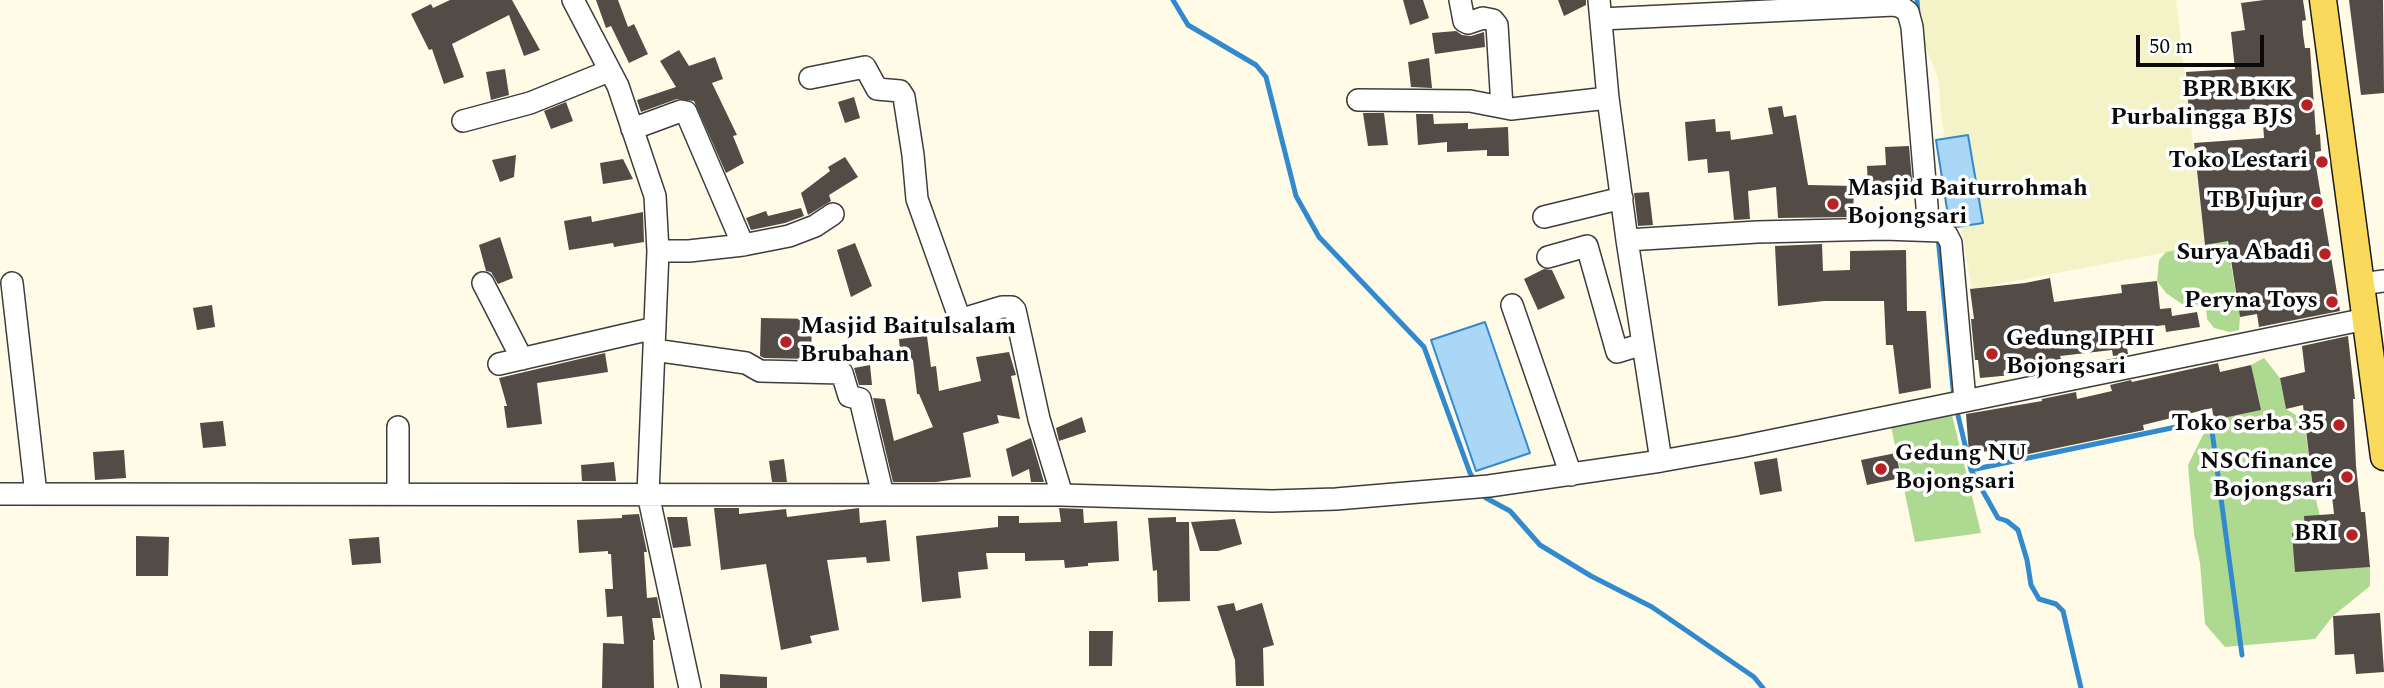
<!DOCTYPE html>
<style>
body{margin:0}
#map{position:relative;width:2384px;height:688px;overflow:hidden;background:#fffbe6;font-family:Spectral,serif}
canvas{display:block}
.scale{position:absolute;left:2136px;top:35px;width:128px;height:32px;box-sizing:border-box;border:4px solid #0a0a0a;border-top:0;padding-left:9px;font-size:21px;line-height:24px;white-space:nowrap;color:#0a0a0a;-webkit-text-stroke:5px #fff;paint-order:stroke}
</style>
<div id="map">
<canvas width="2384" height="688"></canvas>
<div class="scale">50 m</div>
</div>
<script>
const ctx = document.querySelector('canvas').getContext('2d');
ctx.lineJoin = 'round';
function fill(path, color) {
  ctx.fillStyle = color;
  ctx.fill(path, 'evenodd');
}
function poly(rows) {
  const path = new Path2D();
  for (const r of rows) {
    path.moveTo(r[0], r[1]);
    for (let i = 2; i < r.length; i += 2) path.lineTo(r[i], r[i + 1]);
  }
  return path;
}
function trace(path, color, width, dash) {
  ctx.strokeStyle = color;
  ctx.lineWidth = width;
  ctx.lineCap = dash ? 'butt' : 'round';
  ctx.setLineDash(dash || []);
  ctx.stroke(path);
}
function write(font, color, halo, rows, align = 'center') {
  ctx.font = font + ' Spectral,serif';
  ctx.lineWidth = 7;
  ctx.setLineDash([]);
  ctx.textBaseline = 'middle';
  ctx.strokeStyle = halo;
  ctx.fillStyle = color;
  for (const [text, x, y, turn = 0] of rows) {
    ctx.save();
    ctx.translate(x, y);
    ctx.rotate((+turn || 0) * Math.PI / 180);
    ctx.textAlign = isNaN(turn) ? turn : align;
    if (halo) ctx.strokeText(text, 0, 0);
    ctx.fillText(text, 0, 0);
    ctx.restore();
  }
}
fill(poly([
 [1906,0,2176,0,2205,245,1972,289,1942,122,1938,77]
]), '#f4f2c7');
fill(poly([
 [2227,241,2240,317,2239,330,2230,332,2214,328,2207,319,2206,306,2182,304,2166,293,2157,281,2159,260,2166,252],
 [2264,358,2280,378,2286,409,2304,420,2313,489,2331,558,2370,567,2370,586,2333,616,2315,639,2225,647,2205,624,2200,563,2194,534,2188,465,2203,435,2223,418,2260,410,2251,365],
 [1952,415,1981,533,1915,542,1891,426]
]), '#aed990');
const water = poly([
 [1968,135,1983,223,1950,228,1936,140,1968,135],
 [1485,322,1530,453,1476,471,1431,340,1485,322]
]);
fill(water, '#abd7f6');
trace(water, '#318ace', 2);
trace(poly([
 [1173,0,1188,25,1256,65,1266,77,1296,196,1319,237,1424,347,1470,473,1475,481],
 [1917,0,1918,14],
 [1938,237,1954,398],
 [1956,407,1971,470,1998,518,2007,521,2018,530,2027,560,2031,585,2039,599,2056,604,2063,611,2081,688],
 [1971,470,2200,422,2209,423,2212,431,2242,655],
 [1482,492,1486,498,1510,511,1540,545,1591,576,1652,607,1754,677,1763,688]
]), '#318ace', 5);
fill(poly([
 [450,0,512,0,540,50,524,56,509,15,452,44,464,77,444,84,432,49,429,50,411,14,431,4,433,8],
 [596,0,618,0,628,27,634,24,648,54,629,63,611,26,606,28],
 [1403,0,1423,0,1429,18,1410,25],
 [1558,0,1586,0,1586,5,1564,16],
 [2264,0,2303,0,2306,20,2302,21,2303,34,2305,48,2310,48,2316,135,2320,134,2321,151,2315,152,2316,166,2340,311,2259,327,2257,314,2240,317,2228,241,2205,245,2194,143,2264,138,2262,108,2189,114,2186,72,2235,69,2231,32,2245,30,2241,3],
 [2349,0,2383,0,2384,93,2361,95],
 [1456,31,1462,35,1471,36,1484,32,1485,47,1435,54,1432,33],
 [679,50,689,66,715,57,723,79,712,83,737,135,733,136,744,163,726,173,694,101,677,99,641,112,637,100,676,87,660,61],
 [1429,58,1432,88,1411,87,1408,62],
 [505,69,509,95,491,100,486,72],
 [854,97,860,118,845,123,838,102],
 [566,102,573,121,551,129,544,111],
 [1782,106,1784,117,1796,115,1808,185,1854,186,1853,217,1778,218,1776,187,1748,191,1750,219,1734,220,1729,171,1708,173,1707,159,1688,161,1685,122,1715,119,1716,132,1730,131,1731,140,1773,134,1768,108],
 [1363,113,1384,113,1388,145,1368,146],
 [1416,114,1433,114,1434,124,1468,123,1468,129,1508,127,1509,156,1487,156,1487,150,1447,152,1447,142,1418,145],
 [1909,146,1913,191,1888,192,1887,185,1868,186,1867,166,1886,165,1885,147],
 [516,155,514,177,500,182,492,160],
 [845,157,858,177,829,195,831,201,808,215,801,193,830,171,828,167],
 [623,159,633,179,603,184,600,163],
 [1649,192,1653,225,1638,226,1634,193],
 [801,208,804,216,785,223,751,230,746,218,766,211,768,216],
 [643,212,644,242,614,247,613,243,569,250,564,221,591,216,592,222],
 [500,237,513,278,498,284,491,272,486,271,479,245],
 [855,243,872,286,851,297,837,250],
 [1822,244,1823,271,1850,270,1850,251,1906,250,1907,311,1926,311,1931,388,1899,394,1893,345,1886,345,1884,301,1824,301,1778,306,1775,246],
 [1544,269,1552,270,1565,298,1538,310,1524,279],
 [2050,278,2054,302,2122,293,2121,285,2157,281,2160,309,2171,308,2172,316,2197,312,2200,327,2166,332,2165,325,2124,330,2128,354,2113,356,2112,350,2060,356,2061,359,2017,366,2018,373,2012,373,2012,375,1980,378,1978,360,1975,360,1971,319,1974,319,1970,289,2025,283],
 [212,305,215,327,197,330,193,308],
 [761,318,812,319,811,359,764,358,760,356],
 [927,336,931,367,936,366,939,391,981,381,976,357,1009,352,1016,375,1011,376,1020,419,997,415,999,423,963,433,971,477,936,482,893,482,873,398,885,399,894,441,933,427,919,394,917,394,913,360,901,363,899,339],
 [2348,336,2355,399,2353,399,2356,466,2361,512,2365,512,2370,567,2295,572,2292,533,2305,532,2304,516,2334,514,2331,487,2313,489,2303,405,2286,409,2280,378,2305,372,2302,346],
 [605,353,608,372,537,383,542,424,507,428,504,406,507,406,499,378],
 [2218,363,2220,372,2251,365,2261,410,2214,420,2212,408,2143,425,2144,430,2014,457,1991,460,1990,451,1969,453,1966,414,2042,401,2042,399,2076,392,2077,399,2112,391,2110,385,2131,380,2132,382],
 [870,365,872,385,859,385,854,368],
 [1082,417,1086,432,1059,441,1056,428],
 [223,421,226,446,203,448,200,423],
 [1031,438,1044,482,1031,482,1029,469,1012,477,1006,449],
 [124,450,126,478,95,480,93,452],
 [1896,453,1901,478,1867,485,1861,460],
 [1777,458,1782,491,1760,495,1754,462],
 [784,459,787,482,772,482,769,461],
 [614,462,616,481,582,481,581,465],
 [714,508,739,508,739,514,786,509,787,517,859,508,860,523,886,520,890,561,867,563,866,557,827,560,839,630,810,636,812,643,781,650,766,564,721,570],
 [1059,508,1083,509,1084,523,1117,521,1119,561,1088,563,1088,566,1065,568,1064,560,1025,561,1025,553,986,553,988,569,958,572,961,598,922,602,916,536,998,527,998,516,1019,516,1019,523,1061,522],
 [639,514,647,552,644,552,647,598,657,597,661,618,652,618,655,640,653,640,654,688,602,688,603,643,624,644,622,616,607,617,605,589,613,589,611,554,608,554,608,551,579,553,577,520,622,518,622,515],
 [667,517,687,517,691,546,673,548],
 [1176,517,1176,522,1189,522,1190,601,1158,602,1157,570,1153,571,1148,518],
 [1235,519,1242,544,1218,551,1200,551,1191,522],
 [136,536,169,537,168,576,136,576],
 [379,537,381,563,352,565,349,539],
 [1234,603,1236,611,1262,603,1274,645,1263,648,1264,686,1236,686,1235,660,1217,606],
 [2380,613,2384,672,2356,674,2354,654,2335,655,2333,616],
 [1089,631,1113,631,1112,666,1089,666],
 [720,674,767,677,767,688,720,688]
]), '#524b46');
const minor = poly([
 [573,0,618,86,655,196,658,251,648,494,690,688],
 [1460,0,1464,21,1468,23,1483,18,1493,20,1497,25,1502,107],
 [1599,0,1608,98,1627,240,1661,461],
 [1601,19,1894,5,1901,7,1908,12,1912,27,1929,230],
 [810,78,865,67,877,89,900,91,904,97,913,155,917,199,958,314,960,317,966,318,1002,307,1012,307,1015,310,1039,419,1062,495],
 [1358,100,1470,101,1511,109,1608,98],
 [463,121,530,103,609,71],
 [632,129,681,111,686,112,743,245],
 [1544,217,1622,198],
 [1627,240,1757,232,1884,229,1941,231,1947,235,1951,243,1965,400],
 [658,251,689,251,743,245,789,236,815,226,833,214],
 [1548,257,1587,246,1617,352,1643,344],
 [12,283,36,494],
 [483,283,522,359],
 [2361,284,2384,281],
 [1512,305,1571,475],
 [654,350,746,363,760,371,842,373,849,396,860,399,883,495],
 [499,364,655,328],
 [398,427,398,494],
 [0,494,1062,495,1272,501,1336,499,1489,486,1661,461,1740,447,2366,319]
]);
const major = poly([
 [2323,0,2384,457]
]);
trace(minor, '#3d3d3d', 24);
trace(major, '#1b1b1b', 29);
trace(minor, '#fff', 21);
trace(major, '#fad95b', 26);
for (const [x, y, r, color] of [
 [2307,105,7,"#b92223"],
 [2322,162,7,"#b92223"],
 [2317,202,7,"#b92223"],
 [1833,204,7,"#b92223"],
 [2325,254,7,"#b92223"],
 [2332,302,7,"#b92223"],
 [786,342,7,"#b92223"],
 [1992,354,7,"#b92223"],
 [2339,425,7,"#b92223"],
 [1881,469,7,"#b92223"],
 [2347,477,7,"#b92223"],
 [2352,535,7,"#b92223"]
]) {
  const dot = new Path2D();
  dot.arc(x, y, r, 0, 2 * Math.PI);
  ctx.fillStyle = color;
  ctx.fill(dot);
  trace(dot, '#fff', 2.5);
}
write('bold 24px', '#0a0a0a', '#fff', [
 ["BPR BKK",2293,91],
 ["Purbalingga BJS",2293,119],
 ["Toko Lestari",2308,162],
 ["Masjid Baiturrohmah",1847,190,"left"],
 ["Bojongsari",1847,218,"left"],
 ["TB Jujur",2303,202],
 ["Surya Abadi",2311,254],
 ["Peryna Toys",2318,302],
 ["Masjid Baitulsalam",800,328,"left"],
 ["Brubahan",800,356,"left"],
 ["Gedung IPHI",2006,340,"left"],
 ["Bojongsari",2006,368,"left"],
 ["Toko serba 35",2325,425],
 ["Gedung NU",1895,455,"left"],
 ["Bojongsari",1895,483,"left"],
 ["NSCfinance",2333,463],
 ["Bojongsari",2333,491],
 ["BRI",2338,535]
], 'right');
</script>
